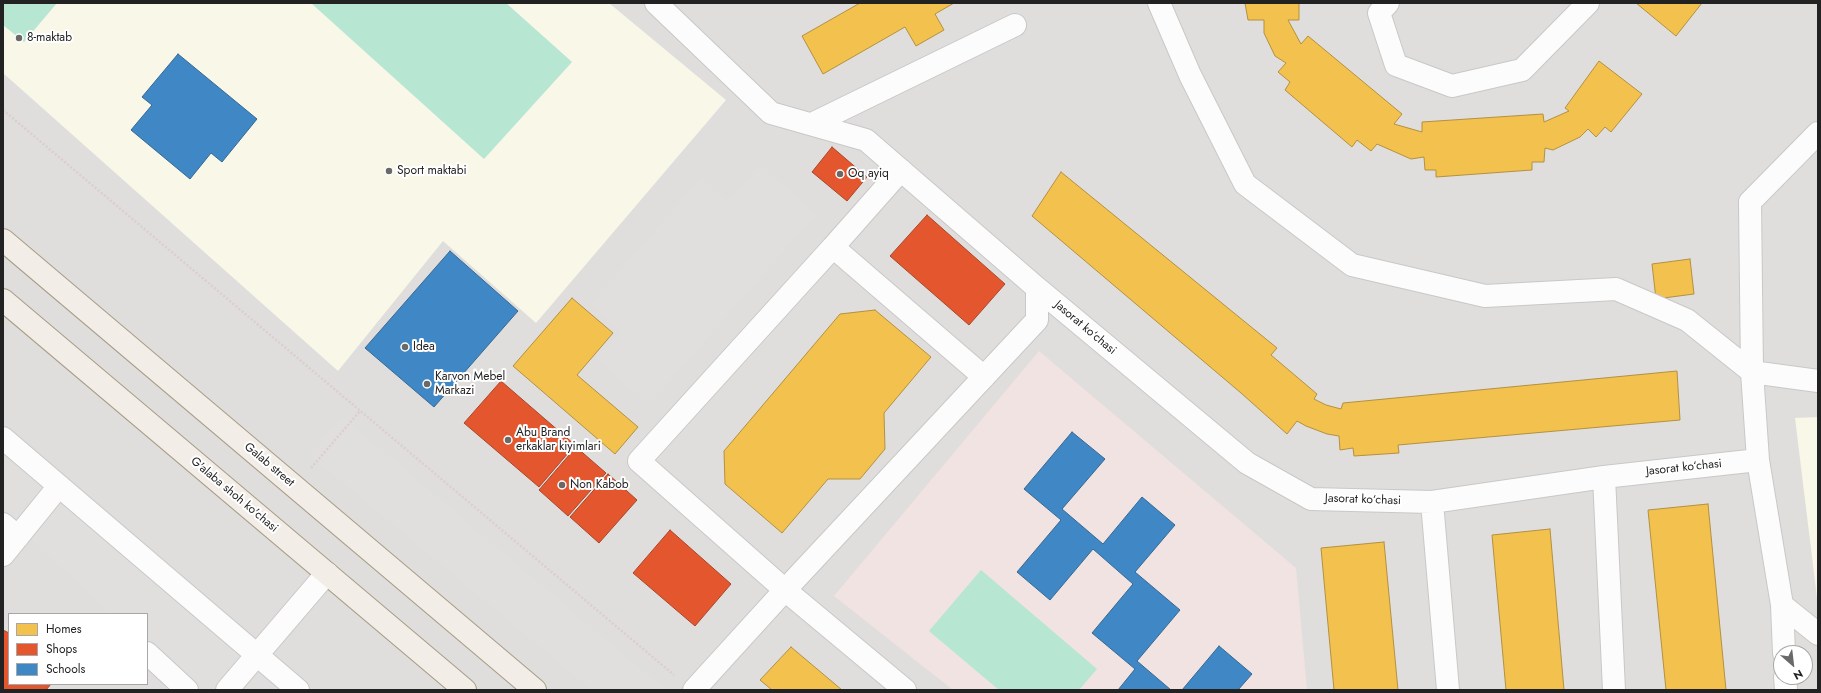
<!DOCTYPE html>
<meta charset="utf-8">
<style>
body{margin:0}
#map{position:relative;width:1821px;height:693px;overflow:hidden;background:#f0eeeb;font-family:Jost,sans-serif}
canvas{display:block}
.frame{position:absolute;inset:0;border:4px solid #222;pointer-events:none}
.legend{position:absolute;left:8px;top:613px;width:140px;height:72px;box-sizing:border-box;background:#fff;border:1px solid #a7a7a7;margin:0;padding:5px 7px;list-style:none;font-size:12px;color:#222}
.legend li{display:flex;align-items:center;gap:8px;height:20px}
.legend b{width:20px;border:1px solid #a7a7a7}
.north{position:absolute;left:1773px;top:645px;width:40px;height:40px;box-sizing:border-box;background:#fff;border:1px solid #a7a7a7;border-radius:50%;rotate:152deg;font-size:11px;font-weight:700;line-height:16px;text-align:center;color:#222}
.north::after{content:'';display:block;margin:auto;width:14px;height:18px;background:#6a6968;clip-path:polygon(50% 0,100% 100%,50% 72%,0 100%)}
</style>
<div id="map">
<canvas width="1821" height="693"></canvas>
<div class="frame"></div>
<ul class="legend">
<li><b style="height:11px;background:#f2c14e"></b>Homes</li>
<li><b style="height:11px;background:#e4572e"></b>Shops</li>
<li><b style="height:11px;background:#3f88c5"></b>Schools</li>
</ul>
<div class="north">N</div>
</div>
<script>
const ctx = document.querySelector('canvas').getContext('2d');
ctx.lineJoin = 'round';
function fill(path, color) {
  ctx.fillStyle = color;
  ctx.fill(path, 'evenodd');
}
function poly(rows) {
  const path = new Path2D();
  for (const r of rows) {
    path.moveTo(r[0], r[1]);
    for (let i = 2; i < r.length; i += 2) path.lineTo(r[i], r[i + 1]);
  }
  return path;
}
function trace(path, color, width, dash) {
  ctx.strokeStyle = color;
  ctx.lineWidth = width;
  ctx.lineCap = dash ? 'butt' : 'round';
  ctx.setLineDash(dash || []);
  ctx.stroke(path);
}
function write(font, color, halo, rows, align = 'center') {
  ctx.font = font + ' Jost,sans-serif';
  ctx.lineWidth = 4;
  ctx.setLineDash([]);
  ctx.textBaseline = 'middle';
  ctx.strokeStyle = halo;
  ctx.fillStyle = color;
  for (const [text, x, y, turn = 0] of rows) {
    ctx.save();
    ctx.translate(x, y);
    ctx.rotate((+turn || 0) * Math.PI / 180);
    ctx.textAlign = isNaN(turn) ? turn : align;
    if (halo) ctx.strokeText(text, 0, 0);
    ctx.fillText(text, 0, 0);
    ctx.restore();
  }
}
fill(poly([
 [3,3,1818,3,1818,690,3,690],
 [9,614,147,614,147,684,9,684],
 [1781,653,1805,653,1805,677,1781,677]
]), '#dfdedc');
fill(poly([
 [1039,351,1296,568,1307,690,953,690,834,596]
]), '#f1e3e1');
fill(poly([
 [3,3,609,3,726,100,536,323,443,241,338,371,3,73],
 [1818,417,1818,606,1795,418]
]), '#f8f7e8');
fill(poly([
 [3,3,57,3,24,42,3,25],
 [311,3,506,3,572,62,484,159],
 [981,570,1097,669,1079,690,999,690,929,631]
]), '#b7e6d2');
fill(poly([
 [760,164,817,214,649,405,595,358,620,331,590,304,701,177,728,201],
 [342,416,666,690,591,690,309,455],
 [3,442,55,487,17,534,3,522],
 [60,493,252,658,224,690,191,690,147,649,147,614,110,614,26,535],
 [257,660,292,690,232,690]
]), '#e0dfde');
const homes = poly([
 [860,3,954,3,935,14,944,30,916,46,905,27,823,74,802,36,860,3],
 [1245,3,1299,3,1299,20,1288,20,1301,44,1308,36,1402,114,1394,124,1422,132,1422,122,1543,114,1544,122,1569,111,1565,108,1599,61,1642,94,1611,132,1605,127,1596,137,1588,129,1580,137,1553,150,1545,148,1544,162,1532,162,1532,170,1436,177,1436,170,1425,170,1424,157,1411,159,1377,144,1371,151,1357,140,1352,147,1285,90,1290,82,1278,72,1286,63,1275,56,1264,33,1264,20,1248,20,1245,3],
 [1636,3,1702,3,1676,36,1636,3],
 [1061,172,1277,348,1271,355,1317,394,1314,399,1326,405,1341,409,1343,403,1677,371,1680,420,1398,445,1399,453,1354,456,1353,448,1340,450,1339,436,1327,434,1306,426,1297,421,1287,434,1241,393,1032,216,1061,172],
 [1690,259,1694,294,1656,299,1652,264,1690,259],
 [572,298,613,333,577,375,638,427,615,454,513,366,572,298],
 [875,310,931,357,884,413,885,449,860,479,828,479,782,533,725,484,724,451,840,314,875,310],
 [1708,504,1726,690,1666,690,1648,510,1708,504],
 [1550,529,1564,690,1506,690,1492,535,1550,529],
 [1384,542,1398,690,1334,690,1321,548,1384,542],
 [791,647,842,690,772,690,760,680,791,647]
]);
fill(homes, '#f2c14e');
trace(homes, '#b49141', 1);
const shops = poly([
 [832,147,867,177,847,201,812,172,832,147],
 [927,215,1005,284,969,325,890,256,927,215],
 [501,381,575,445,539,487,464,423,501,381],
 [576,447,606,473,568,516,539,490,576,447],
 [608,474,637,500,599,543,570,517,608,474],
 [670,530,731,584,695,626,633,573,670,530],
 [3,630,9,633,9,684,51,684,46,690,3,690,3,630]
]);
fill(shops, '#e4572e');
trace(shops, '#aa472a', 1);
const schools = poly([
 [178,54,257,119,222,162,211,153,190,179,131,130,152,105,142,97,178,54],
 [450,251,518,311,434,407,365,348,450,251],
 [1072,432,1105,459,1062,509,1103,544,1142,497,1175,525,1135,572,1180,610,1137,661,1171,690,1118,690,1135,669,1092,633,1133,584,1093,549,1050,600,1017,572,1061,520,1024,489,1072,432],
 [1219,646,1252,674,1238,690,1182,690,1219,646]
]);
fill(schools, '#3f88c5');
trace(schools, '#366994', 1);
const minor = poly([
 [656,3,771,113,866,140,1037,288,1037,320,785,590,694,690],
 [1159,3,1190,75,1245,184,1352,265,1485,296,1616,289,1687,320,1752,372,1818,381],
 [1388,3,1379,13,1396,65,1452,86,1522,70,1588,3],
 [812,124,1015,25],
 [1818,133,1750,202,1752,372,1758,460,1782,605,1818,634],
 [901,170,833,247,984,377],
 [833,247,639,461,785,590,905,690],
 [1037,288,1247,463,1311,499,1432,502,1604,477,1758,460],
 [3,438,298,690],
 [1604,477,1614,690],
 [1432,502,1448,690],
 [3,524,18,537],
 [3,555,59,486],
 [1782,605,1784,653],
 [147,653,187,690],
 [1785,677,1786,690],
 [227,690,327,573]
]);
const major = poly([
 [3,240,535,690],
 [3,300,465,690]
]);
trace(minor, '#c9c8c7', 24);
trace(major, '#a79c86', 24);
trace(poly([
 [3,110,674,675],
 [311,468,360,411]
]), '#dccecd', 2.5, [2, 2]);
trace(minor, '#fdfcfc', 22);
trace(major, '#f3ede7', 22);
for (const [x, y, r, color] of [
 [19,38,4,"#6a6968"],
 [389,171,4,"#6a6968"],
 [840,174,4,"#6a6968"],
 [405,347,4,"#6a6968"],
 [427,384,4,"#6a6968"],
 [508,440,4,"#6a6968"],
 [562,485,4,"#6a6968"]
]) {
  const dot = new Path2D();
  dot.arc(x, y, r, 0, 2 * Math.PI);
  ctx.fillStyle = color;
  ctx.fill(dot);
  trace(dot, '#fff', 1.5);
}
write('12px', '#222', '#fff', [
 ["8-maktab",27,38],
 ["Sport maktabi",397,171],
 ["Oq ayiq",848,174],
 ["Idea",413,347],
 ["Karvon Mebel",435,377],
 ["Markazi",435,391],
 ["Abu Brand",516,433],
 ["erkaklar kiyimlari",516,447],
 ["Non Kabob",570,485]
], 'left');
write('12px', '#222', '#fff', [
 ["Jasorat ko‘chasi",1085,328,40],
 ["Galab street",269,465,40],
 ["Jasorat ko‘chasi",1684,468,-6],
 ["G'alaba shoh ko'chasi",234,495,40],
 ["Jasorat ko‘chasi",1363,500,2]
]);
</script>
